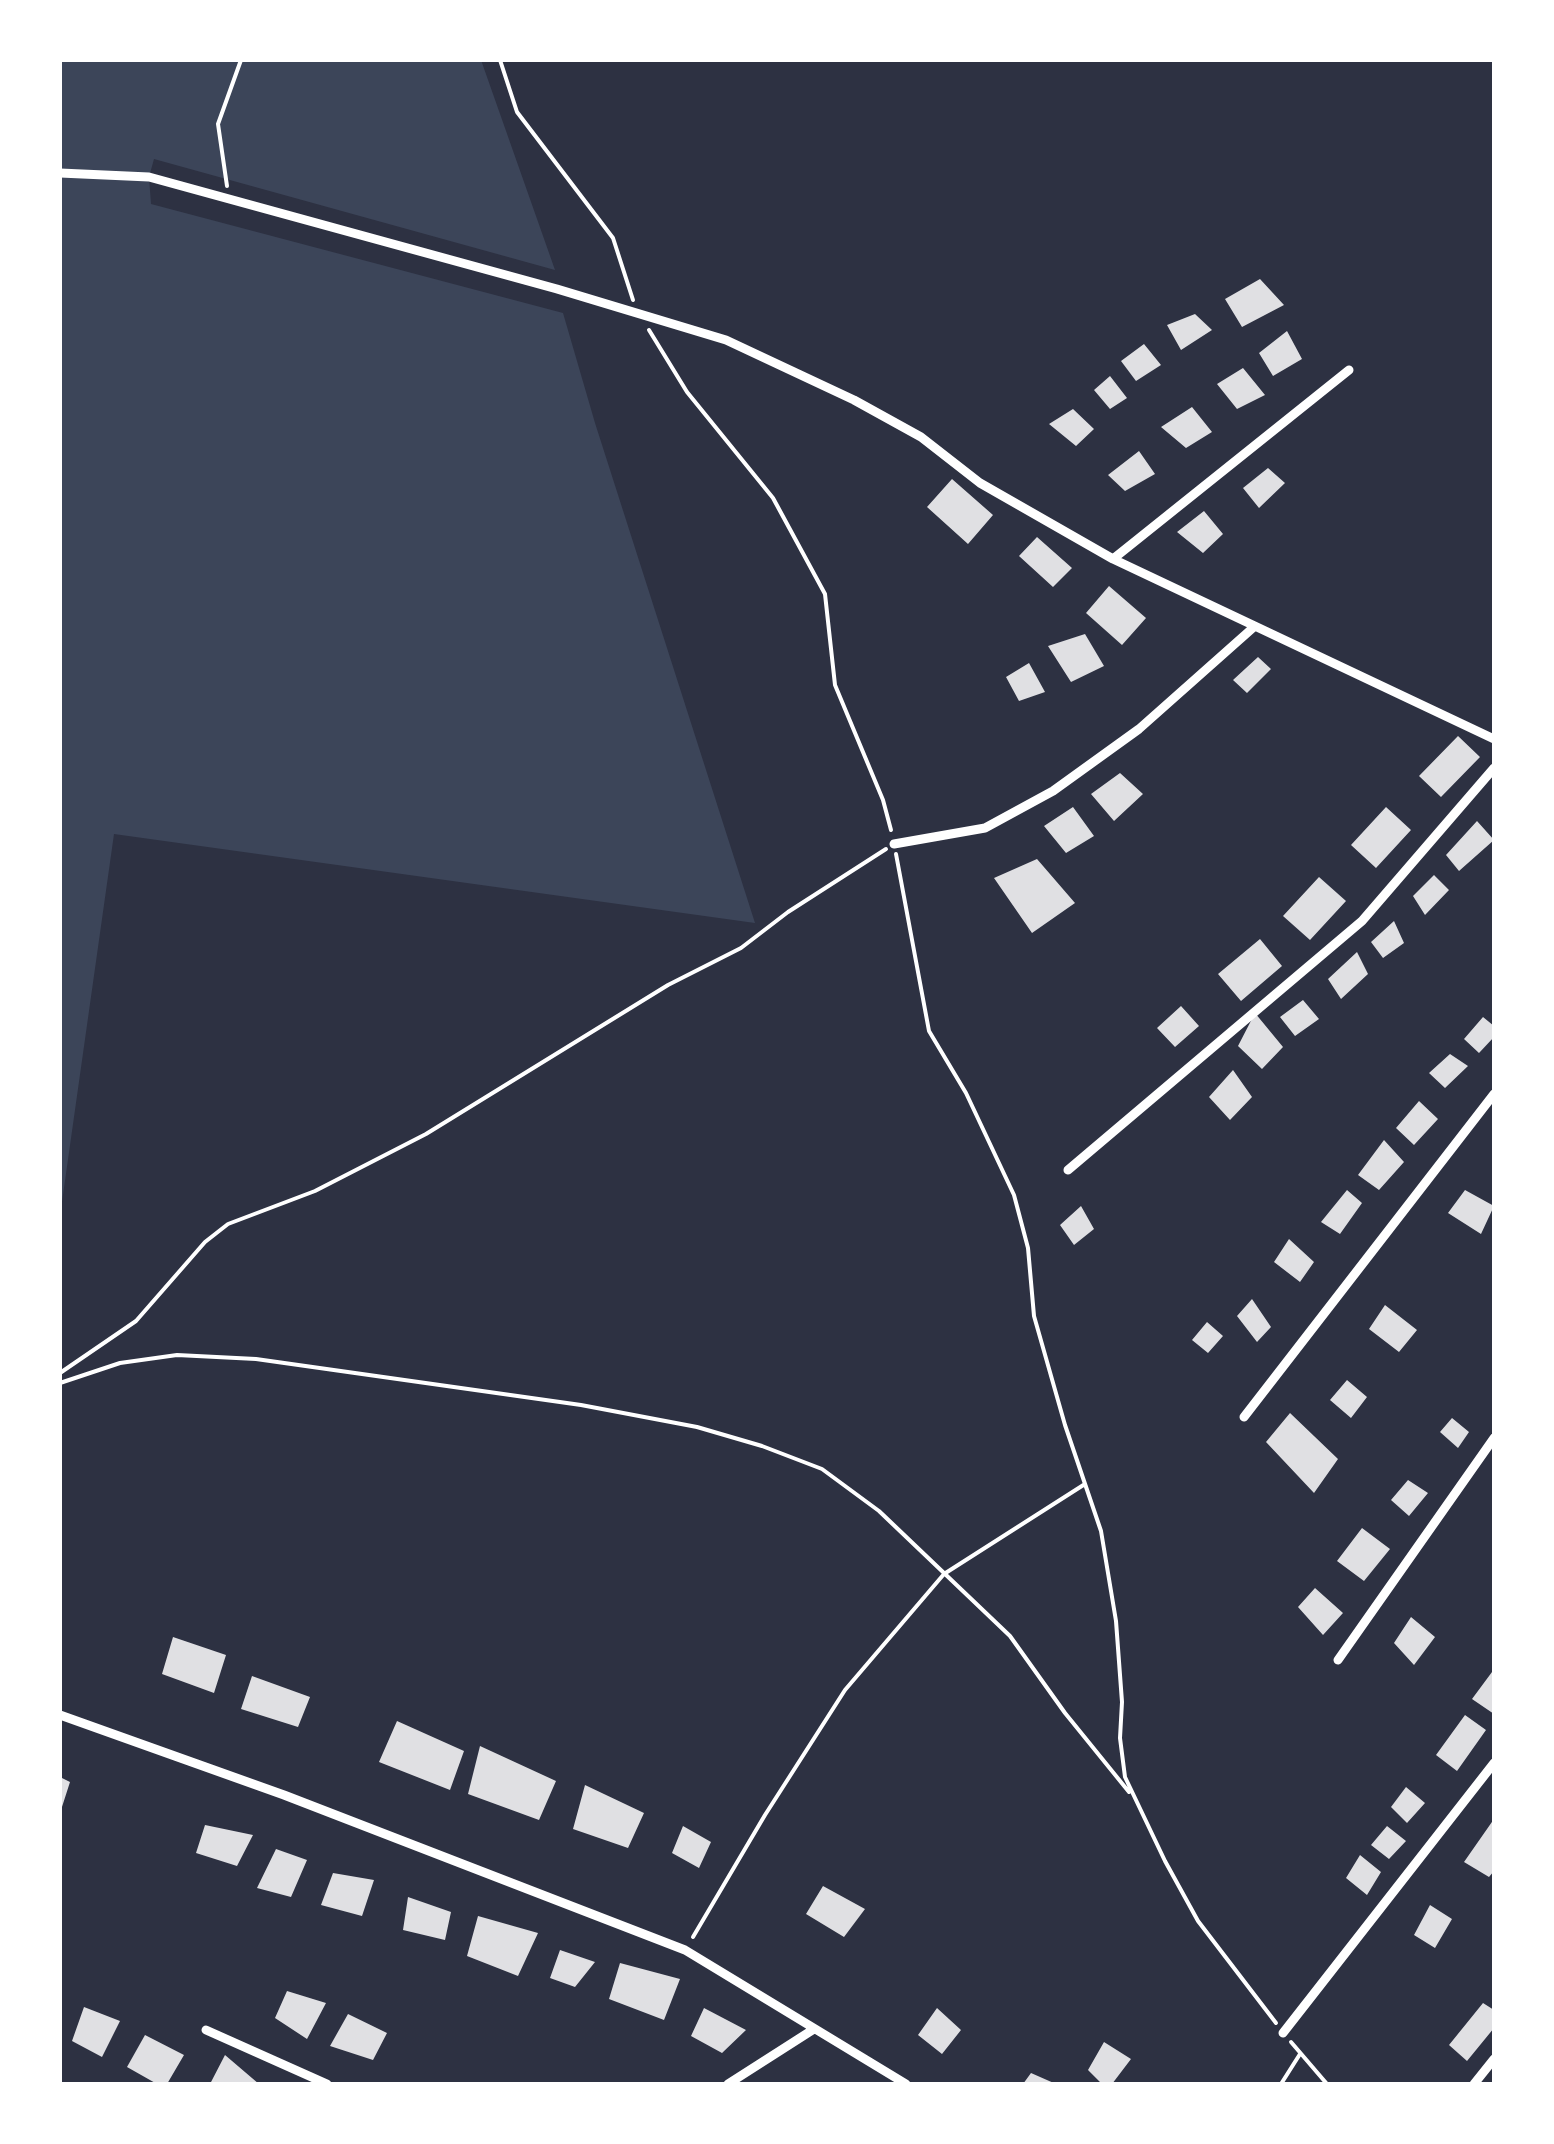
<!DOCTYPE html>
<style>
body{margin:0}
#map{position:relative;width:1554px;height:2144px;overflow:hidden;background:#2d3142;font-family:Merriweather,serif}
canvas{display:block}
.frame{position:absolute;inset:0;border:62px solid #fff;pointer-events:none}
</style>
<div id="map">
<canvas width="1554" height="2144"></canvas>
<div class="frame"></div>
</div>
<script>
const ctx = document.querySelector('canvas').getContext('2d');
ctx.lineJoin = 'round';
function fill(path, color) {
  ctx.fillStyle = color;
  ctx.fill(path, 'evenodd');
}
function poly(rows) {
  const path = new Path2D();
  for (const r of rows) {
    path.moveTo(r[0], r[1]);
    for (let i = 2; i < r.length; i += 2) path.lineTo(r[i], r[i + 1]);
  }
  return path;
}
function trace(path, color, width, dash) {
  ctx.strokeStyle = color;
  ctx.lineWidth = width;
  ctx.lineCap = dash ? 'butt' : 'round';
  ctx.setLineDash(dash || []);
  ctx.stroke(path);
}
fill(poly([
 [60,60,481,60,555,270,154,159,149,177,151,204,563,313,595,423,755,923,114,834,60,1216]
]), '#3c4559');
fill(poly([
 [1260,279,1284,305,1242,327,1225,299],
 [1195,314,1212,330,1181,350,1167,325],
 [1287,331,1302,359,1273,376,1259,353],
 [1144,344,1161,365,1136,381,1121,361],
 [1243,368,1265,395,1237,409,1217,384],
 [1110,376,1127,398,1110,409,1094,390],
 [1192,407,1212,432,1186,448,1161,427],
 [1073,409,1094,429,1076,446,1049,424],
 [1139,451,1155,474,1125,491,1108,475],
 [1268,468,1285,483,1259,508,1243,488],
 [952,479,993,515,968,544,927,507],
 [1204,511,1223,534,1203,553,1177,532],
 [1037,537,1072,568,1053,587,1019,556],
 [1109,586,1146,618,1122,645,1086,613],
 [1085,634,1104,666,1071,682,1048,646],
 [1258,657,1271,669,1247,693,1233,680],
 [1029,663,1045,692,1019,701,1006,677],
 [1458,736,1480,757,1441,797,1419,776],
 [1120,773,1143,794,1114,821,1091,794],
 [1073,807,1094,836,1066,853,1044,826],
 [1386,807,1411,830,1376,868,1351,845],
 [1477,821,1494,840,1459,871,1446,855],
 [1037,859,1075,903,1032,933,994,878],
 [1434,875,1449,890,1425,915,1413,896],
 [1319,877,1346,901,1310,940,1283,916],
 [1394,921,1404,943,1383,958,1371,942],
 [1260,939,1282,966,1241,1001,1218,974],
 [1357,952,1368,974,1341,999,1328,979],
 [1303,1000,1319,1019,1295,1036,1280,1017],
 [1181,1006,1199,1026,1175,1047,1157,1028],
 [1255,1013,1283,1047,1262,1069,1238,1046],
 [1483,1017,1494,1026,1494,1037,1479,1053,1464,1039],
 [1450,1054,1468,1066,1445,1088,1429,1073],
 [1233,1070,1252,1097,1230,1120,1209,1097],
 [1419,1101,1438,1119,1414,1145,1396,1128],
 [1384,1140,1404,1162,1379,1190,1358,1175],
 [1347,1190,1362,1203,1340,1234,1321,1222],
 [1465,1190,1494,1206,1481,1234,1448,1213],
 [1081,1206,1094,1229,1074,1245,1060,1225],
 [1289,1239,1314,1262,1300,1282,1274,1262],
 [1252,1299,1271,1327,1257,1342,1237,1316],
 [1385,1305,1417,1330,1399,1352,1369,1329],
 [1207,1322,1223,1336,1208,1353,1192,1340],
 [1347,1380,1367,1397,1351,1418,1330,1400],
 [1290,1413,1338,1459,1314,1493,1266,1442],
 [1452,1418,1469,1432,1458,1448,1440,1432],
 [1408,1480,1428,1493,1409,1516,1391,1500],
 [1362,1528,1390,1549,1364,1581,1337,1561],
 [1315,1588,1343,1613,1323,1635,1298,1607],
 [1411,1617,1435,1637,1414,1665,1394,1643],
 [173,1637,226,1655,214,1693,162,1674],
 [1492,1672,1494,1673,1494,1714,1472,1699],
 [252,1676,310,1697,298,1727,241,1709],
 [1465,1715,1486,1730,1457,1771,1436,1755],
 [397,1721,464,1751,450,1790,379,1762],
 [480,1746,556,1781,539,1820,468,1794],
 [60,1777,70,1782,61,1810,60,1810],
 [585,1785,644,1813,628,1848,573,1829],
 [1406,1787,1425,1803,1407,1823,1391,1807],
 [1494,1819,1494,1871,1489,1877,1464,1862],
 [205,1825,253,1835,237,1866,196,1853],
 [683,1826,711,1842,699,1868,672,1853],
 [1387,1826,1406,1841,1389,1859,1371,1845],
 [276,1849,307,1860,291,1897,257,1888],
 [1360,1855,1381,1872,1367,1895,1346,1878],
 [333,1873,374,1880,362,1916,321,1905],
 [823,1886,865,1909,844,1937,806,1914],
 [408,1897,451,1912,445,1940,403,1930],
 [1430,1905,1452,1919,1435,1948,1414,1935],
 [478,1916,538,1933,518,1976,467,1956],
 [560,1950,595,1962,575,1987,550,1978],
 [620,1963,680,1979,664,2020,609,1999],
 [287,1991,326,2003,307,2039,275,2018],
 [1483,2003,1494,2010,1494,2028,1467,2061,1449,2045],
 [84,2007,120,2021,102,2057,72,2041],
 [704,2008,746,2030,722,2053,691,2036],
 [937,2008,961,2030,942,2054,918,2035],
 [348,2014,387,2033,373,2060,330,2046],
 [145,2035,184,2055,167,2084,157,2084,127,2067],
 [1104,2042,1131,2059,1112,2084,1102,2084,1088,2070],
 [225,2055,259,2084,210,2084],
 [1031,2073,1056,2084,1023,2084]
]), '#e0e0e3');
trace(poly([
 [500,60,517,112,613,238,633,300],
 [227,186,218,124,241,60],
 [649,330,687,392,773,498,825,594,835,685,883,800,891,830],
 [896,854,929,1031,966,1093,1014,1195,1028,1248,1034,1316,1065,1425,1101,1531,1116,1621,1122,1702,1120,1738,1125,1777,1165,1861,1198,1921,1276,2023],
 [60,1373,136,1321,205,1242,228,1224,315,1191,426,1134,668,985,741,948,788,912,886,849],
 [60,1383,120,1363,177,1355,256,1359,581,1405,697,1427,762,1446,822,1469,879,1511,1010,1636,1065,1713,1129,1792],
 [693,1937,765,1815,845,1690,944,1574,1085,1484],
 [1291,2042,1327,2084],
 [1281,2084,1300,2054]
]), '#fff', 4);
trace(poly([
 [60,173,149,177,557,289,726,340,854,400,921,437,980,483,1113,559,1494,739],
 [1113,559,1349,370],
 [894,844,985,828,1053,791,1139,729,1255,626],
 [1068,1170,1362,921,1494,768],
 [1244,1417,1494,1094],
 [1338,1660,1494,1438],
 [60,1715,284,1795,685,1950,906,2084],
 [206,2030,327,2084],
 [1283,2033,1494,1763],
 [728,2084,814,2029],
 [1474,2084,1494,2059]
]), '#fff', 9);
</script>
